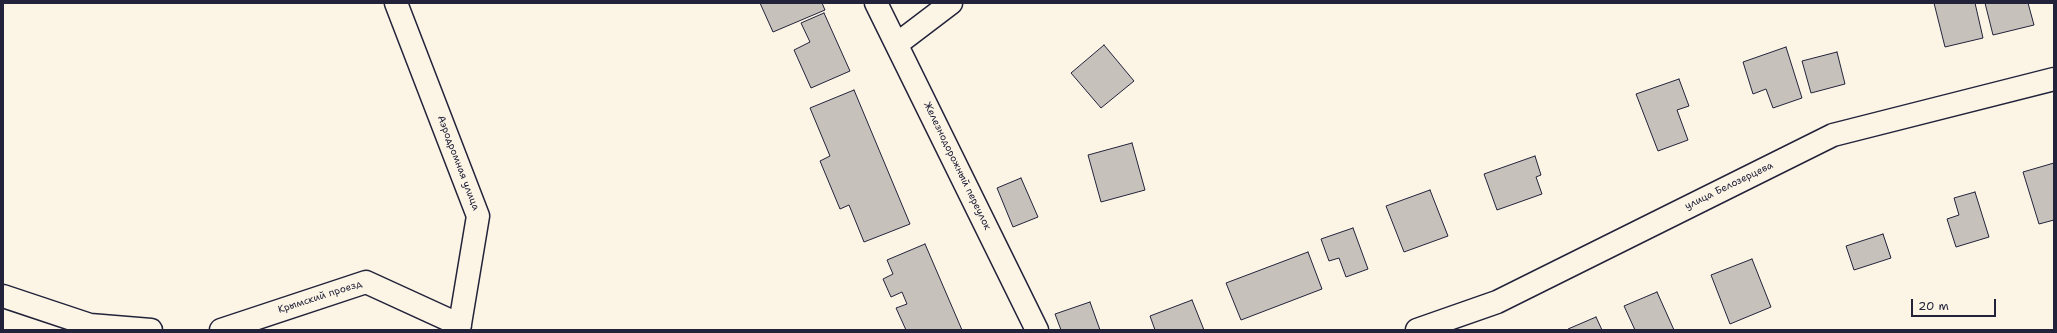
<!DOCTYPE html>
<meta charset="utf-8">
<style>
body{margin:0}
#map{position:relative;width:2057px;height:333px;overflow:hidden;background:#fcf5e5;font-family:"Shantell Sans",sans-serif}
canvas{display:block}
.frame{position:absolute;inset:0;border:4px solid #22223b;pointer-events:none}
.scale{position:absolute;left:1911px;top:299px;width:85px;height:18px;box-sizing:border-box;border:2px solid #22223b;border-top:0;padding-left:5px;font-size:12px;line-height:14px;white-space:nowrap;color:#22223b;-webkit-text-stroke:3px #fcf5e5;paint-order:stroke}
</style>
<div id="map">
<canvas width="2057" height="333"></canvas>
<div class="frame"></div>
<div class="scale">20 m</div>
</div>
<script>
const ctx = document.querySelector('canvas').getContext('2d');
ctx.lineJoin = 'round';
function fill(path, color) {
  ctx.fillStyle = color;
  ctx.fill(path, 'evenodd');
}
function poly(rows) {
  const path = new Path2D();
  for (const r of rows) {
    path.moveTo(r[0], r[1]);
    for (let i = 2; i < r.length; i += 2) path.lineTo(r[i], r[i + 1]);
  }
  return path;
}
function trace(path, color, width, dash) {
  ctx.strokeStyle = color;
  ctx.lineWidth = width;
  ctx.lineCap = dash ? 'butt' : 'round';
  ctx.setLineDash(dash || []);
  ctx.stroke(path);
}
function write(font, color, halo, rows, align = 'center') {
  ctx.font = font + ' "Shantell Sans",sans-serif';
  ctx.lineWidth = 3;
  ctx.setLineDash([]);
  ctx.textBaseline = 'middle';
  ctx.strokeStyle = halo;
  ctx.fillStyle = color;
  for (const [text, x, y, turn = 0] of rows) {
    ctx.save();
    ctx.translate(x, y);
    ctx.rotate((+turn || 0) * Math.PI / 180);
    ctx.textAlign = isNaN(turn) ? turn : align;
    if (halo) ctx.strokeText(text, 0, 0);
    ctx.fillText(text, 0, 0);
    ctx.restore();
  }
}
const building = poly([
 [760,3,822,3,825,10,773,32,760,3],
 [1934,3,1975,3,1983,38,1945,47,1934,3],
 [1985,3,2028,3,2034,25,1993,35,1985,3],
 [824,13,850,71,811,88,794,50,810,42,801,23,824,13],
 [1104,45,1134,81,1101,108,1071,73,1104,45],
 [1786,47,1802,98,1773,108,1766,89,1753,94,1743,62,1786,47],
 [1837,52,1845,84,1811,93,1802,61,1837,52],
 [1679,79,1689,106,1677,110,1688,140,1658,151,1636,94,1679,79],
 [854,90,910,224,864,242,849,205,840,209,820,161,830,156,810,108,854,90],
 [1132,143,1145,190,1101,202,1088,155,1132,143],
 [1535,156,1541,175,1536,177,1542,194,1497,210,1484,174,1535,156],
 [2054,163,2054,220,2039,224,2023,172,2054,163],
 [1021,178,1038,217,1013,227,997,188,1021,178],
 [1430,190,1448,236,1404,252,1386,206,1430,190],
 [1975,192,1989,237,1956,247,1947,219,1959,215,1954,198,1975,192],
 [1353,228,1368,269,1346,277,1339,258,1329,261,1321,239,1353,228],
 [1883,234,1891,258,1854,270,1846,246,1883,234],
 [925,244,962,330,906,330,896,308,907,304,902,292,891,297,883,279,893,274,887,260,925,244],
 [1308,252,1322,289,1241,320,1226,283,1308,252],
 [1752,259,1771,307,1730,324,1711,275,1752,259],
 [1657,292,1674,330,1635,330,1624,306,1657,292],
 [1192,300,1204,330,1155,330,1150,316,1192,300],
 [1090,302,1100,330,1061,330,1055,314,1090,302],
 [1596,317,1602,330,1568,330,1568,329,1596,317]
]);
fill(building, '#c6c1bb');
trace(building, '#22223b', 1);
const minor = poly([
 [396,3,478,216,459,330],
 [876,3,1037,330],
 [897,44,951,3],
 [3,296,90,325,151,330],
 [221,330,366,282,460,325],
 [1417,330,1497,302,1833,135,2054,79]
]);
trace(minor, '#22223b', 25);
trace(minor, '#fcf5e5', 22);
write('10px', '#22223b', '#fcf5e5', [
 ["Аэродромная улица",458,163,69],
 ["Железнодорожный переулок",957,166,64],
 ["улица Белозерцева",1729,186,-26],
 ["Крымский проезд",320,297,-18]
]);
</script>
